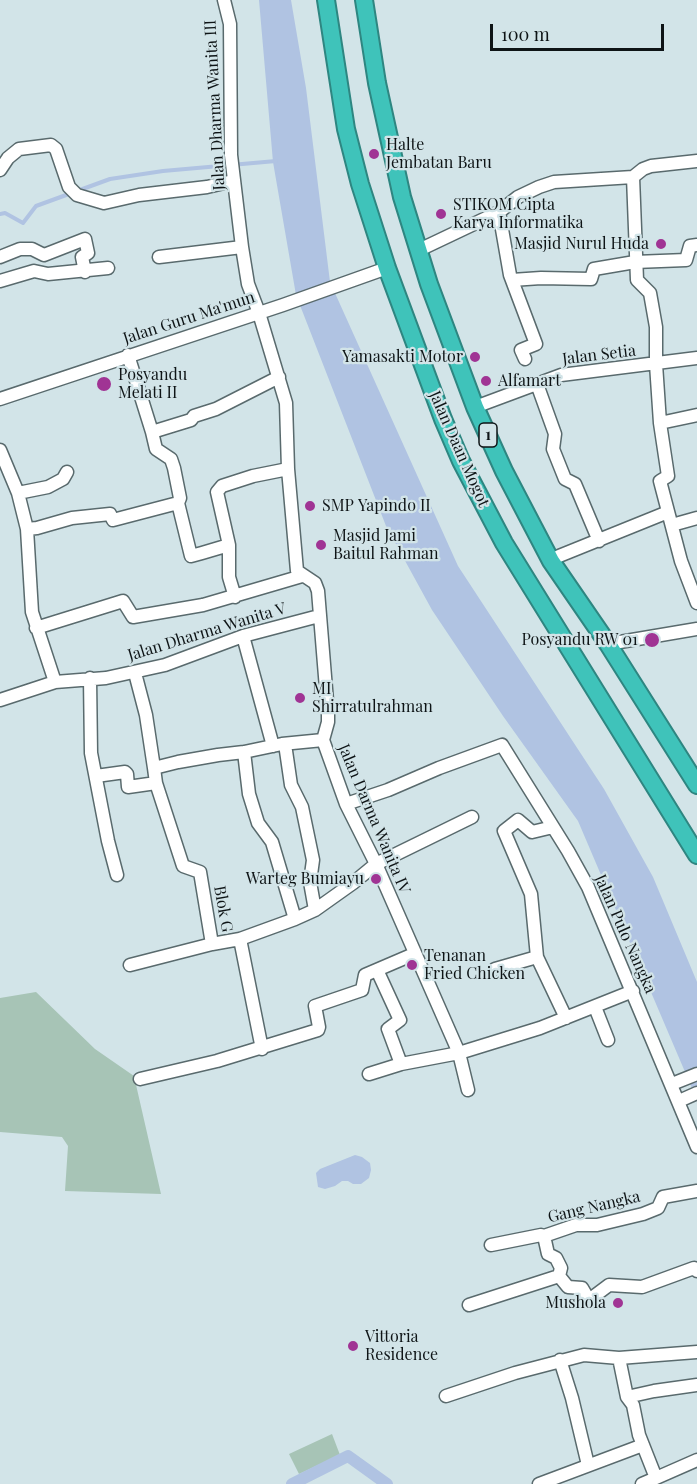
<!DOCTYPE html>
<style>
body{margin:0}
#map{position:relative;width:697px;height:1484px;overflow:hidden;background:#d2e4e8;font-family:"Playfair Display",serif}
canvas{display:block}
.scale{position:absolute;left:490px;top:24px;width:174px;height:27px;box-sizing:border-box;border:3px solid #0e1416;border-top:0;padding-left:8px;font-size:18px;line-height:21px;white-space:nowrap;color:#0e1416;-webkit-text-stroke:4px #d2e4e8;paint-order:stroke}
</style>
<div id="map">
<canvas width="697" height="1484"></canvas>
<div class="scale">100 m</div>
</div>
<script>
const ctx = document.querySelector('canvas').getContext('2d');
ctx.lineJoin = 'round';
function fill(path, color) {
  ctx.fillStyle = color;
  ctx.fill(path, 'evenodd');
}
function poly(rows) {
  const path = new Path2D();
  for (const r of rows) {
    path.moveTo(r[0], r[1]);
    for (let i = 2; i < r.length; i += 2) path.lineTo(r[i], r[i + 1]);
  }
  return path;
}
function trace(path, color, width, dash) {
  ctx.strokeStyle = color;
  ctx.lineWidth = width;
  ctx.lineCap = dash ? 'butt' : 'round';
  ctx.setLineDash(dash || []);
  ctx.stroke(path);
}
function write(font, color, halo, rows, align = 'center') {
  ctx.font = font + ' "Playfair Display",serif';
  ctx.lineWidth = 4.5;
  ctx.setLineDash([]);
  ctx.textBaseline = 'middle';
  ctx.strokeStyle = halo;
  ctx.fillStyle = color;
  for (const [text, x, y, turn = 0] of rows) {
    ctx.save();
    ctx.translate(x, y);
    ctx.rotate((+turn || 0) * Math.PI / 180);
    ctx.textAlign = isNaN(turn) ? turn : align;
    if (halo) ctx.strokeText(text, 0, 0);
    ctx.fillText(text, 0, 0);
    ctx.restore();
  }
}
fill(poly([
 [36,992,95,1049,134,1076,161,1194,65,1191,68,1146,62,1137,0,1132,0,998],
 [332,1434,340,1455,299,1474,289,1454]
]), '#a7c4b6');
fill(poly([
 [259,0,291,0,306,88,330,282,458,566,604,789,653,877,697,982,697,1100,578,821,503,716,432,610,386,526,296,295,273,162],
 [355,1155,362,1157,370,1163,371,1170,369,1178,361,1184,353,1184,348,1181,342,1181,335,1186,325,1189,318,1187,316,1173,320,1169]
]), '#b0c3e2');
trace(poly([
 [0,214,5,213,23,223,36,206,110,179,163,171,276,161]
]), '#b0c3e2', 4);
trace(poly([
 [292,1484,348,1456,387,1484]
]), '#b0c3e2', 12);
const minor = poly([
 [224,0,230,24,231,155,242,247,248,284,259,313,286,403,288,469,297,571,315,583,318,591,328,713,328,722,323,740,346,804,376,864,459,1053,468,1090],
 [0,170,8,158,19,149,51,145,56,149,69,187,77,195,104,203,139,195,207,187,233,181],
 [633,177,637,280,650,293,656,327,656,364,660,423,668,476,660,481,681,561,697,603],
 [499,212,510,275,536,344,521,350,525,359],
 [419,250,499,212,518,197,539,187,554,182,633,177,643,169,651,166,697,161],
 [0,257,20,249,32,249,44,255,85,239,88,253,82,257,85,272],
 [159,257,242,247],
 [512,280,541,278,591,279,594,269,635,262,686,260,690,246,697,245],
 [0,281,34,271,48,274,108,268],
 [128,355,152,432,191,420,194,416,216,409,279,377],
 [537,384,555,434,553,449,565,479,575,484,599,541],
 [0,399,283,305,387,268],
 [475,407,561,375,697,358],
 [660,423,697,415],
 [0,450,18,493,27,529,32,612,55,682],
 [18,493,48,487,63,479,67,472],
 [178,503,191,556,202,553,229,545,217,492,222,486,253,476,288,469],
 [672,525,697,518],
 [27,529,37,528,72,518,110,514,113,520,178,503,180,498,174,468,171,459,156,449,152,432],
 [229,545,229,577,235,597],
 [551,561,559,556,668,512],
 [36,628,123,601,133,617,203,605,302,576],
 [243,636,273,746],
 [608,644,697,629],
 [135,673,146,715,154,768],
 [90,678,91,753,108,841,117,875],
 [0,700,55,682,106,678,165,665,243,636,319,616],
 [285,744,291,785,302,807,313,860,310,882,315,910],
 [244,752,249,794,258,823,272,842,295,919],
 [96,776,125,772,127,774,128,787,156,783,154,768,178,762,218,755,244,752,282,744,323,740],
 [156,783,183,866,200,872,212,944,240,939,295,919,315,910,353,883,376,864,472,817],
 [346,804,388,790,439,768,502,745,568,851,588,887,697,1147],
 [553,827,532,832,518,820,504,831,531,894,537,957,566,1018],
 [240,939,262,1049],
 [130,965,212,944],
 [495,969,537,957],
 [377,970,400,1020,388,1029,401,1064],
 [595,1007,608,1040],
 [369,1074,401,1064,459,1053,540,1028,633,991],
 [140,1079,217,1061,318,1030,319,1027,315,1006,362,990,365,975,414,954],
 [672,1084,697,1074],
 [679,1101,697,1093],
 [697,1191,663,1197,658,1208,643,1214,597,1225,576,1225,544,1236,548,1254,556,1258,561,1268,559,1276,568,1287,582,1288,589,1300,609,1285,642,1287,694,1268,697,1271],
 [491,1245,541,1235,544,1236],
 [469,1305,559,1276],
 [619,1358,627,1397,633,1405,639,1435,656,1478,697,1460],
 [560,1360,572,1398,588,1465],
 [446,1396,515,1373,584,1355,619,1358,697,1352],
 [627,1397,654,1391,697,1385],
 [539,1484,643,1445],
 [642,1484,656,1478]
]);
const highway = poly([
 [326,0,346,129,360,184,387,268,443,419,461,461,504,543,697,855],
 [364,0,377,83,402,197,429,284,475,407,504,471,551,561,608,644,697,785]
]);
trace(minor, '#596a6d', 15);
trace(highway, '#2e8681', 20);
trace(minor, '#fff', 12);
trace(highway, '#3fc3ba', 16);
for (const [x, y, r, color] of [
 [374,154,6,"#a03494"],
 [441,214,6,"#a03494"],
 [661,244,6,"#a03494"],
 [475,357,6,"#a03494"],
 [486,381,6,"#a03494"],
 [104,384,8,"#a03494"],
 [310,506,6,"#a03494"],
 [321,545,6,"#a03494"],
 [652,640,8,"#a03494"],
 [300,698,6,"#a03494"],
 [376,879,6,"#a03494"],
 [412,965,6,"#a03494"],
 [618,1303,6,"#a03494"],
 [353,1346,6,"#a03494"]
]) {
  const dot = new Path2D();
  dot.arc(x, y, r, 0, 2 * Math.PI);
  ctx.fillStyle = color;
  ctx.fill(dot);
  trace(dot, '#d2e4e8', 2);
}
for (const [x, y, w] of [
 [488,435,18]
]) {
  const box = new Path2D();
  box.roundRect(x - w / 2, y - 12, w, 24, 4.5);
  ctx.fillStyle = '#d2e4e8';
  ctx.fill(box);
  trace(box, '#0e1416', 1.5);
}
write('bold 15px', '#0e1416', null, [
 ["1",488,435]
]);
write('16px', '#0e1416', '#d2e4e8', [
 ["Jalan Dharma Wanita III",215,105,-93],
 ["Jalan Guru Ma'mun",189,318,-18],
 ["Jalan Setia",599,355,-7],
 ["Jalan Daan Mogot",459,449,66],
 ["Jalan Dharma Wanita V",207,632,-17],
 ["Jalan Darma Wanita IV",374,819,67],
 ["Blok G",223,909,80],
 ["Jalan Pulo Nangka",625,934,66],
 ["Gang Nangka",594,1207,-13]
]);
write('16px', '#0e1416', '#d2e4e8', [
 ["Halte",386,145],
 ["Jembatan Baru",386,163],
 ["STIKOM Cipta",453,205],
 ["Karya Informatika",453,223],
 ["Masjid Nurul Huda",649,244,"right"],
 ["Yamasakti Motor",463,357,"right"],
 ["Posyandu",118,375],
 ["Melati II",118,393],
 ["Alfamart",498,381],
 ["SMP Yapindo II",322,506],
 ["Masjid Jami",333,536],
 ["Baitul Rahman",333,554],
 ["Posyandu RW 01",638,640,"right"],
 ["MI",312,689],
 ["Shirratulrahman",312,707],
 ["Warteg Bumiayu",364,879,"right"],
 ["Tenanan",424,956],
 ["Fried Chicken",424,974],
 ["Mushola",606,1303,"right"],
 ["Vittoria",365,1337],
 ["Residence",365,1355]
], 'left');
</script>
